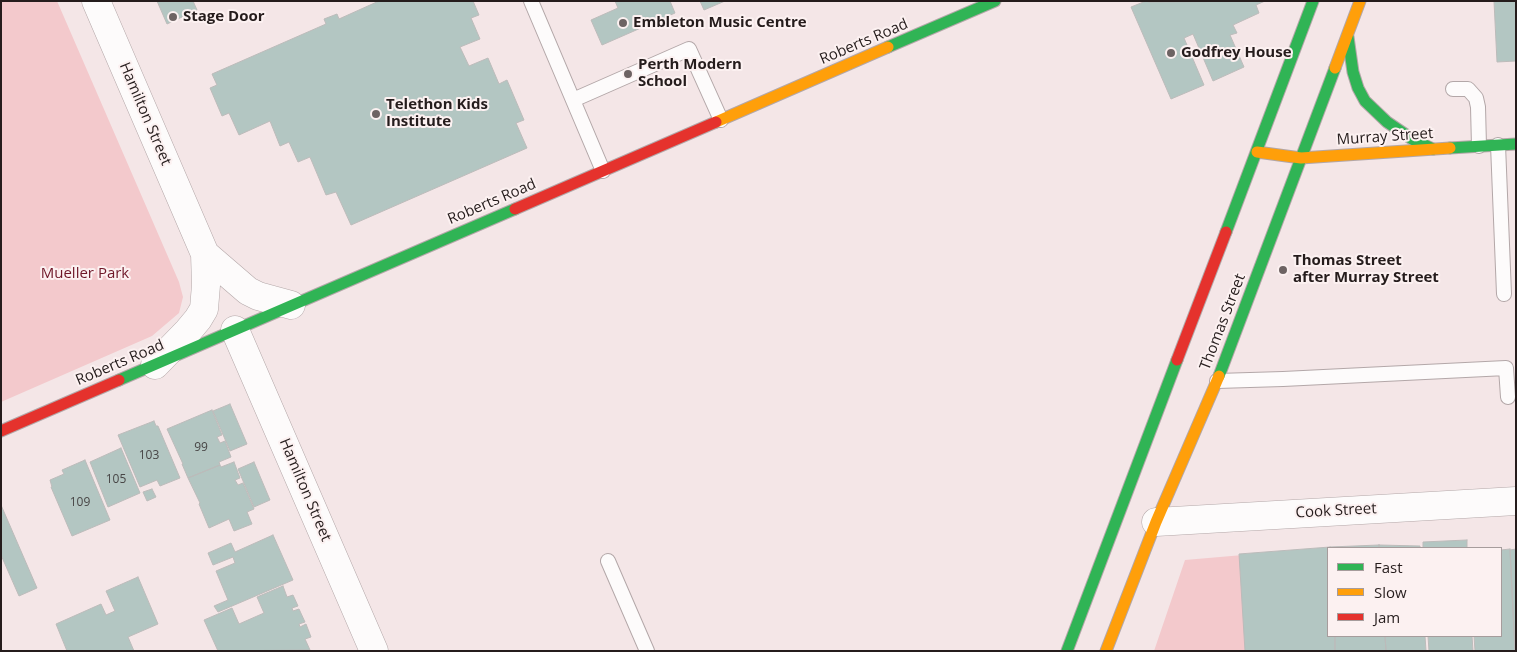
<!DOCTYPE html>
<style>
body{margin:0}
#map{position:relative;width:1517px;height:652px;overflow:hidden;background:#f4e6e7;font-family:"Open Sans",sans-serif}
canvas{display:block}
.frame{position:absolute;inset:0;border:2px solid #251c1c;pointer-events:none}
.legend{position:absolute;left:1327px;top:547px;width:175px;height:90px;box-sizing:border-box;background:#fcf1f1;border:1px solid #a69c9c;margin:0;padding:6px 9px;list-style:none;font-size:15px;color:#251c1c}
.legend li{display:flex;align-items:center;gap:10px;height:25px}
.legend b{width:25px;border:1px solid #a69c9c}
</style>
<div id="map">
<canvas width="1517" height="652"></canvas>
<div class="frame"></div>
<ul class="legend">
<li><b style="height:6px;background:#30b455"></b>Fast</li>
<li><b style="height:6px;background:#ff9f0a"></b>Slow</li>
<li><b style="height:6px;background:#e5322d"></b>Jam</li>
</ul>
</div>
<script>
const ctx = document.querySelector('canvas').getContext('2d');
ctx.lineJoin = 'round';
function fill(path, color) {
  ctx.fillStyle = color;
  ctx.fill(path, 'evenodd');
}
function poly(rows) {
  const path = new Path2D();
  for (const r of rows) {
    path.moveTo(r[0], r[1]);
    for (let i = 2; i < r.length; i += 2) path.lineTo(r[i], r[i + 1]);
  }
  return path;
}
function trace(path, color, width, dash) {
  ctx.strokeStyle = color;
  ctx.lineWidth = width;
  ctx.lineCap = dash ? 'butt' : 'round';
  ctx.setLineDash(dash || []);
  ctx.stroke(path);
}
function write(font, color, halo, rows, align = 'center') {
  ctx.font = font + ' "Open Sans",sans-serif';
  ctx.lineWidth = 4;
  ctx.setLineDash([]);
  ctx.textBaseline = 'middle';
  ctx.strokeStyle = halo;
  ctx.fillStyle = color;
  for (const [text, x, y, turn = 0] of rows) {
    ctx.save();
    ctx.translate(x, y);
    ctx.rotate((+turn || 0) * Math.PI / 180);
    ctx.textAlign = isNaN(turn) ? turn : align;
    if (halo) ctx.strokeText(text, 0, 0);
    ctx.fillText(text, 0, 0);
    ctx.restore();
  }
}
fill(poly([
 [1,1,57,1,179,282,183,297,179,313,152,336,1,402],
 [1243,555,1246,651,1154,651,1185,560]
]), '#f3c9cc');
const building = poly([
 [157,1,193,1,197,10,167,24,157,1],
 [379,1,473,1,479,15,471,18,480,39,460,47,469,66,488,58,499,84,507,80,524,120,516,123,527,148,351,225,336,192,326,195,310,157,298,162,289,142,280,146,270,121,239,135,229,113,222,116,210,88,217,85,212,74,326,24,324,19,337,14,339,19,379,1],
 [615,1,670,1,675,13,602,45,591,20,618,8,615,1],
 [700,1,725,1,704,10,700,1],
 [1146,1,1149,2,1265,1,1256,5,1259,13,1233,25,1237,33,1230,35,1244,67,1213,81,1193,34,1184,38,1204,85,1171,99,1131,7,1146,1],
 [1494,1,1516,1,1516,61,1497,62,1494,1],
 [230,404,247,444,230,451,213,411,230,404],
 [212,410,222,435,217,437,220,443,225,441,231,457,219,462,220,465,188,478,182,464,183,464,167,429,212,410],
 [154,421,156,426,158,426,180,478,160,486,157,480,140,487,118,435,154,421],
 [121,448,140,493,108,507,90,462,121,448],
 [85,460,110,520,72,536,51,487,52,487,50,480,64,474,62,470,85,460],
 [234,462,240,478,235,480,238,485,243,483,254,509,247,512,252,524,234,531,229,519,209,528,199,504,200,503,188,478,220,465,221,467,234,462],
 [254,462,270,500,254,507,238,469,254,462],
 [152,489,156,497,147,501,143,492,152,489],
 [1,505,37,588,19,596,1,555,1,505],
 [273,535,293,580,218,612,214,606,228,600,216,571,235,563,233,557,213,565,208,553,231,543,235,552,273,535],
 [1467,540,1467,548,1423,548,1423,542,1467,540],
 [1379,545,1379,548,1330,548,1330,547,1379,545],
 [1379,545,1420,546,1420,548,1379,548,1379,545],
 [1330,547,1328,548,1328,636,1335,636,1335,651,1245,651,1239,554,1330,547],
 [1510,549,1515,651,1475,651,1474,636,1501,636,1501,550,1510,549],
 [1516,549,1516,651,1515,651,1510,550,1516,549],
 [138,577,158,624,128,637,134,651,67,651,56,624,101,604,106,615,115,611,106,591,138,577],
 [283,586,287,597,293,595,298,606,292,608,293,611,299,609,305,622,299,624,300,627,306,624,311,637,305,639,310,650,218,651,204,620,232,608,239,624,264,613,257,597,283,586],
 [1335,636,1385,636,1386,651,1335,651,1335,636],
 [1385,636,1425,636,1426,651,1386,651,1385,636],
 [1428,636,1472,636,1473,651,1429,651,1428,636]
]);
fill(building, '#b3c6c2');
trace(building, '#bcbbba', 1);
const lane = poly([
 [531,1,603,171],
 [1453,89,1468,89,1476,98,1478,107,1479,146],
 [573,100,689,49,721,120],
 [1498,145,1504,294],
 [1217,381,1283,379,1506,368,1508,397],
 [608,561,647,651]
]);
const street = poly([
 [96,1,205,254,206,285,204,309,198,319,188,331,155,365],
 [205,254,248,291,258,296,291,305],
 [235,330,374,651],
 [1156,522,1516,501]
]);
const fast = poly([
 [1348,37,1353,72,1358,88,1365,101,1387,122,1412,139,1433,149],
 [888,47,995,1],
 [1450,148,1516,144],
 [1226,232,1313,1],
 [1219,376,1335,68],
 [119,380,515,209],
 [1067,651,1177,360]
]);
const slow = poly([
 [1335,68,1360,1],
 [716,122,888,47],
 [1257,152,1301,158,1450,148],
 [1106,651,1156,522,1219,376]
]);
const jam = poly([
 [515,209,716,122],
 [1177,360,1226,232],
 [1,431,119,380]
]);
trace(lane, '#b3a7a8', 16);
trace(street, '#b3a7a8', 29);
trace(fast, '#b3a7a8', 13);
trace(slow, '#b3a7a8', 13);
trace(jam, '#b3a7a8', 13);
trace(lane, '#fdfbfb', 14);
trace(street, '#fdfbfb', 28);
trace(fast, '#30b455', 11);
trace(slow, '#ff9f0a', 11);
trace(jam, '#e5322d', 11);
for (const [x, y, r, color] of [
 [173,17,5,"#6d6363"],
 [623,23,5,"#6d6363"],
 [1171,53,5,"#6d6363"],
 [628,74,5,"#6d6363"],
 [376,114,5,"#6d6363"],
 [1283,270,5,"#6d6363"]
]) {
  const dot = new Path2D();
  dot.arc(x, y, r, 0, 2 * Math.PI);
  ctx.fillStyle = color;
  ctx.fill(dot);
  trace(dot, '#fcf1f1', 2);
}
write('12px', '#484646', null, [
 ["99",201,448],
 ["103",149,456],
 ["105",116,480],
 ["109",80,503]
]);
write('bold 15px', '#251c1c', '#fcf1f1', [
 ["Stage Door",183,17],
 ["Embleton Music Centre",633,23],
 ["Godfrey House",1181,53],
 ["Perth Modern",638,65],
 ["School",638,82],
 ["Telethon Kids",386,105],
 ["Institute",386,122],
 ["Thomas Street",1293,261],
 ["after Murray Street",1293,278]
], 'left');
write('15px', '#251c1c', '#fcf1f1', [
 ["Roberts Road",864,42,-23],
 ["Hamilton Street",145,114,67],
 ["Murray Street",1385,137,-4],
 ["Roberts Road",492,202,-23],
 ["Thomas Street",1223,322,-69],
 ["Roberts Road",120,363,-23],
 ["Hamilton Street",305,490,67],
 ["Cook Street",1336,511,-3]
]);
write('15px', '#6f1728', '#fcf1f1', [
 ["Mueller Park",85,274]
]);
</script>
